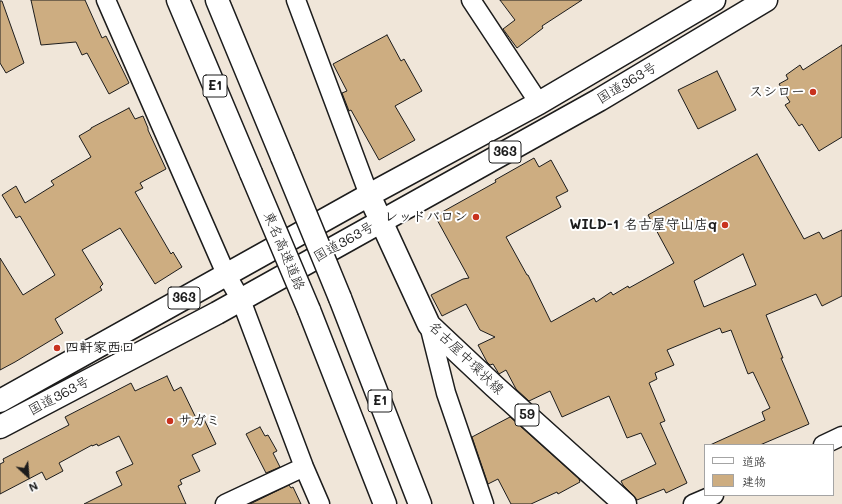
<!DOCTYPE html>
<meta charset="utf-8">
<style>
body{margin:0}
#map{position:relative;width:842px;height:504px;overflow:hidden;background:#f0e6d9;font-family:Mali,"Klee One",sans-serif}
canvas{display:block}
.legend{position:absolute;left:704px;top:444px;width:130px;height:52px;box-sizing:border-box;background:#fff;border:1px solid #a4a4a4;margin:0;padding:5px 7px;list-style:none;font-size:12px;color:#1c1c1c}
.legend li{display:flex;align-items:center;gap:8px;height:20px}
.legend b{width:20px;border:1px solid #a4a4a4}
.north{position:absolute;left:8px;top:456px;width:40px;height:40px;-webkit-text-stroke:3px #fff;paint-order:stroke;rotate:154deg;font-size:11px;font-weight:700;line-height:16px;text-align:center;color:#1c1c1c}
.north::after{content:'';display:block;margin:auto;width:14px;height:18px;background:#1c1c1c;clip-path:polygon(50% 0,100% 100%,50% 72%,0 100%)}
</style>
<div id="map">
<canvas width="842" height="504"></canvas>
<ul class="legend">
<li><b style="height:5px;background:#fff"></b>道路</li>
<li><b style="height:11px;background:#cdad81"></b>建物</li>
</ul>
<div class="north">N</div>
</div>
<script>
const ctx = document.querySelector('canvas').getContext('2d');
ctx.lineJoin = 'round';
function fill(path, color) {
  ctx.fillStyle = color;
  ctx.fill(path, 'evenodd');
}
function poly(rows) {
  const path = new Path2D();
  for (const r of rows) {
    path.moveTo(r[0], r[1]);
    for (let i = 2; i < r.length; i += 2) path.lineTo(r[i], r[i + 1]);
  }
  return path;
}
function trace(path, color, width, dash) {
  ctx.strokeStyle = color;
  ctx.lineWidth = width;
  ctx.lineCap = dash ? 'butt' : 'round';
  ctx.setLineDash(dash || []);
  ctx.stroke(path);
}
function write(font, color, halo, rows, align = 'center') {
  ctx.font = font + ' Mali,"Klee One",sans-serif';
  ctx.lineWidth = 4;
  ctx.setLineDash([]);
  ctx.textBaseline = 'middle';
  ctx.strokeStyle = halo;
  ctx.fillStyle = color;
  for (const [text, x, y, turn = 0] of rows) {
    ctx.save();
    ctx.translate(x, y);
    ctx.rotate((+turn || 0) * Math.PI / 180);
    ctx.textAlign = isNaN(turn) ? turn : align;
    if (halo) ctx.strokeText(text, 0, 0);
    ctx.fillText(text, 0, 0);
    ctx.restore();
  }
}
const building = poly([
 [31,0,85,0,102,38,106,36,129,83,109,94,87,53,82,55,76,42,41,45,31,0],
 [500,0,582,0,542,26,543,28,517,48,503,29,515,20,500,0],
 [0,1,2,1,24,63,6,73,0,63,0,1],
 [387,35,401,61,404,59,422,91,395,106,415,140,379,160,351,110,349,111,342,93,347,91,333,64,387,35],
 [842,45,842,137,819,151,802,124,799,126,785,105,790,102,779,84,788,79,786,75,800,65,803,70,842,45],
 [717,71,736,110,698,129,678,90,717,71],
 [129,108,135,119,143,116,148,128,148,130,166,169,140,183,143,188,135,192,171,254,173,252,182,267,155,284,120,228,82,250,103,284,100,287,102,290,55,319,63,333,15,362,0,370,0,258,23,295,55,275,20,216,16,218,2,195,16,186,25,203,54,185,51,181,91,157,79,136,91,129,91,128,129,108],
 [757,154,804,239,819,232,823,239,842,230,842,296,822,306,816,294,766,315,783,358,781,358,809,424,760,445,710,445,765,420,762,412,770,408,753,372,748,374,731,330,722,333,720,328,667,350,674,365,655,373,657,379,649,383,665,421,660,423,687,483,666,493,664,489,637,500,633,495,623,485,621,481,656,464,641,433,627,438,609,396,562,417,550,391,529,401,516,389,506,370,499,374,493,364,490,365,487,362,478,345,495,337,480,330,466,304,442,316,431,295,463,279,469,278,435,216,496,182,495,180,534,158,539,167,551,160,568,191,556,197,561,207,506,237,527,275,528,275,551,322,594,298,596,302,611,292,613,295,628,286,629,288,674,263,648,215,757,154],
 [743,254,756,285,704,307,694,281,743,254],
 [167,376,174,391,181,387,196,418,202,415,216,444,192,455,200,471,180,480,182,484,178,486,186,504,84,504,122,485,116,472,133,464,119,436,98,446,97,444,92,446,92,445,59,463,63,471,46,480,42,472,0,494,0,464,4,462,3,459,69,425,65,417,100,399,131,383,135,391,167,376],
 [510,417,579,479,580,482,558,494,557,492,531,504,511,504,498,479,488,484,472,437,510,417],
 [260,427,265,436,268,435,277,451,273,453,280,467,266,473,246,434,260,427],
 [289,485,291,488,293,487,301,504,250,504,289,485]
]);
fill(building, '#cdad81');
trace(building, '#1c1c1c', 1);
const street = poly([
 [106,0,226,274,241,300,304,467,320,504],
 [296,0,369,195],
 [471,0,539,103],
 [429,325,446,393,484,504],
 [823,445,842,436],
 [225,504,304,467],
 [693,504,714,495]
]);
const primary = poly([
 [369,195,429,325,494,386,625,504]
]);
const highway = poly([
 [178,0,251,173],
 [217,0,282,157],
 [340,298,420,504],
 [309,310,385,504],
 [0,401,369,195,539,103,714,0],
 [0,427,217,313,599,100,766,0]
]);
trace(street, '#1c1c1c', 21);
trace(primary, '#1c1c1c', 25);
trace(highway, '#1c1c1c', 25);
trace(street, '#fff', 18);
trace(primary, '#fff', 22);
trace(highway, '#fff', 22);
const highwayBridge = poly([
 [282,157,340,298],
 [251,173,309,310]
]);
trace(highwayBridge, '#1c1c1c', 25, []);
trace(highwayBridge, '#fff', 22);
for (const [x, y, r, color] of [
 [813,92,4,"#c8321e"],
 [476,217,4,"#c8321e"],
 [725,225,4,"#c8321e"],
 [57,348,4,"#c8321e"],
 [170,421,4,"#c8321e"]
]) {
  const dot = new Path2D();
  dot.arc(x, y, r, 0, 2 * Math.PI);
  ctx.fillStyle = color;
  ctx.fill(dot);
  trace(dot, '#fff', 1.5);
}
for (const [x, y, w] of [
 [215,86,24],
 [505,152,32],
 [184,298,32],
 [380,401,24],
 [527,415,24]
]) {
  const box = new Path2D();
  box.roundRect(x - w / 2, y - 11, w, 22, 3);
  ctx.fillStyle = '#fff';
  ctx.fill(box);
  trace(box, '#1c1c1c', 1);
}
write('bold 13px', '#1c1c1c', null, [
 ["E1",215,86],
 ["363",505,152],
 ["363",184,298],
 ["E1",380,401],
 ["59",527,415]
]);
write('14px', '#1c1c1c', '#fff', [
 ["国道363号",627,83,-31],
 ["国道363号",344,242,-29],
 ["東名高速道路",284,251,67],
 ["名古屋中環状線",466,358,44],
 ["国道363号",59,396,-28]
]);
write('bold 14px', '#1c1c1c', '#fff', [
 ["スシロー",805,92],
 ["レッドバロン",468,217],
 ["WILD-1 名古屋守山店q",717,225],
 ["四軒家西口",65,348,"left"],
 ["サガミ",178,421,"left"]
], 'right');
</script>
